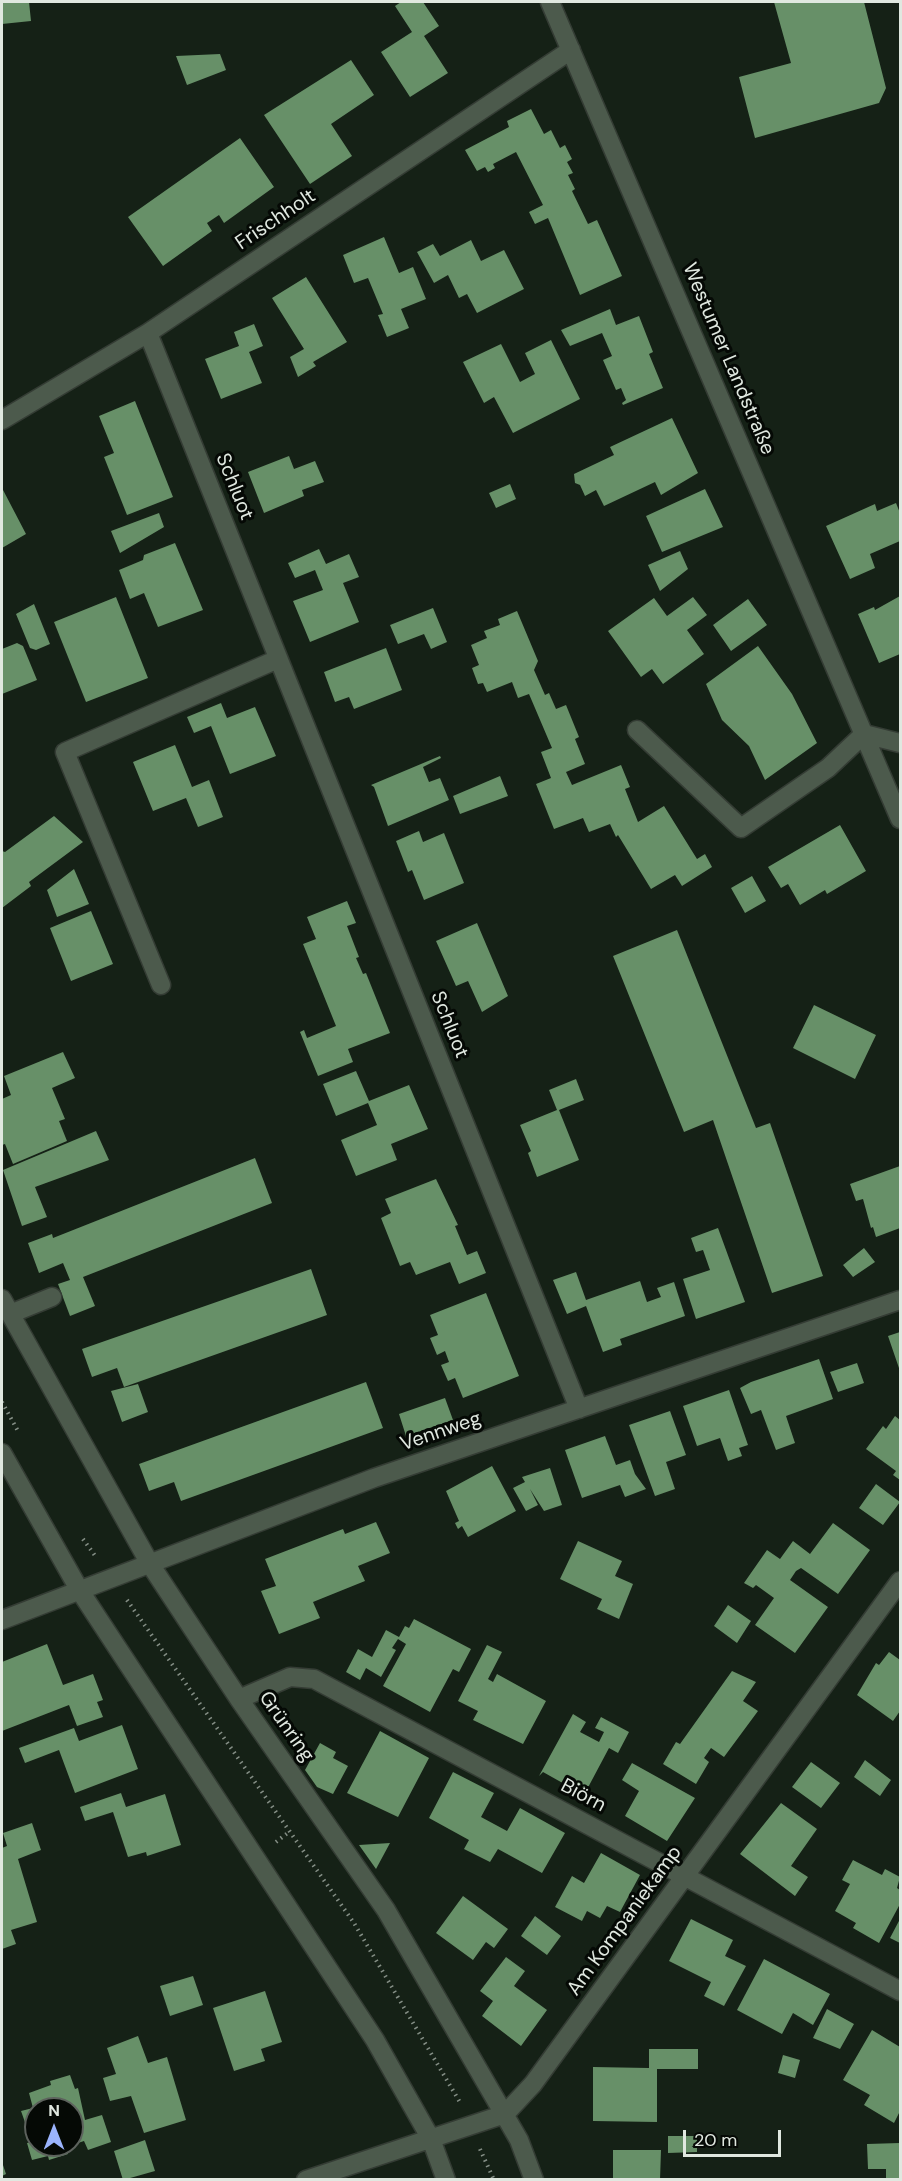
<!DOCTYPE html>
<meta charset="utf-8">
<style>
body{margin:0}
#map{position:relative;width:902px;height:2181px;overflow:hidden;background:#152116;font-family:"DM Sans",sans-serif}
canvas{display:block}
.frame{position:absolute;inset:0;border:3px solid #e0e8e0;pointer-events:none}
.north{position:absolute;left:24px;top:2097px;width:60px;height:60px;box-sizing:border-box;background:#050905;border:2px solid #5d625d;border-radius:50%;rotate:0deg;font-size:16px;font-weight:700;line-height:24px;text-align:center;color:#e0e8e0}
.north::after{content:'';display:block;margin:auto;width:21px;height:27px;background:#9bb4fd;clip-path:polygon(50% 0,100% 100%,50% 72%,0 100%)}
.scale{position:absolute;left:683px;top:2130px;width:98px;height:27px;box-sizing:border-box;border:3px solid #e0e8e0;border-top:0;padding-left:8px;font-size:18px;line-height:21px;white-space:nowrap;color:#e0e8e0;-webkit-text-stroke:4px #050905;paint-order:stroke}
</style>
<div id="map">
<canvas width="902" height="2181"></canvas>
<div class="frame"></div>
<div class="north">N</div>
<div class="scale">20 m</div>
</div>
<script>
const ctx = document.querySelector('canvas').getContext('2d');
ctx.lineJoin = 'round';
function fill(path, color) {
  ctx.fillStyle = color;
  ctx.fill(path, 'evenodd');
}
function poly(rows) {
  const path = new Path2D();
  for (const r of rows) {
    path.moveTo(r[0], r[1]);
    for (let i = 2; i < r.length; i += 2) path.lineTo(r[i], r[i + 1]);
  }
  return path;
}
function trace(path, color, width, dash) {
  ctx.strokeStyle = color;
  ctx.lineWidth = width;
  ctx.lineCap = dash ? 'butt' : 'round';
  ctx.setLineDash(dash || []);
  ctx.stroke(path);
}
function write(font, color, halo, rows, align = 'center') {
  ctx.font = font + ' "DM Sans",sans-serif';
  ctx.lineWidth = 6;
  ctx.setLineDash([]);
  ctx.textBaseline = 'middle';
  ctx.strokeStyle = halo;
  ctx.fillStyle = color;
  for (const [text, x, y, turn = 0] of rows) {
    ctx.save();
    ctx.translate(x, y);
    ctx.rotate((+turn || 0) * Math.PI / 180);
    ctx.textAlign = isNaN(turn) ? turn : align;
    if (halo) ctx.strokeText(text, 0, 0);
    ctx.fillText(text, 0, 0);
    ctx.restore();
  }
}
fill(poly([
 [2,2,29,2,31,21,2,24],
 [401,2,423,2,439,26,424,36,448,73,410,97,381,52,412,32,395,6],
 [774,2,864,2,886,88,879,103,755,138,739,77,791,63],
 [220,54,226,70,187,85,176,56],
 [351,60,374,95,331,124,352,156,310,184,264,115],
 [531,109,544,134,551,130,560,148,565,145,572,159,567,162,573,173,568,175,575,189,572,191,588,224,597,220,622,276,580,295,548,218,535,224,529,212,543,205,516,152,493,164,495,168,488,172,485,167,477,171,465,150,509,127,507,121],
 [240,138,274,187,224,223,219,215,207,223,212,231,163,266,128,217],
 [384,237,399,273,413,267,426,299,401,309,409,328,387,337,378,315,383,314,368,278,354,283,343,255],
 [471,240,481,261,504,250,524,289,477,313,467,294,459,298,448,275,434,283,417,252,433,244,440,256],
 [306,277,347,342,313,362,316,366,298,377,290,357,304,349,272,298],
 [610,309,616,325,639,316,653,352,649,354,663,388,623,405,622,403,626,400,621,388,616,390,603,360,612,356,602,333,570,346,561,330],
 [254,324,263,346,249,352,262,383,221,399,205,359,239,346,234,332],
 [551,340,580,399,513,433,494,397,484,403,463,362,501,344,520,382,535,374,525,353],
 [135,401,173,497,127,515,104,457,114,453,99,416],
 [672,418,698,473,661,495,655,482,604,506,596,490,585,496,580,485,575,483,574,474,614,455,610,447],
 [289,456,294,469,315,461,324,482,302,490,304,496,264,513,248,472],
 [510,484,516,499,496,508,489,493],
 [2,488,26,534,2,548],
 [705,489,723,527,662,552,646,516],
 [896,503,900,513,900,541,870,554,875,568,850,579,826,526,875,504,877,511],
 [159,513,164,527,120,553,111,531],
 [175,543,203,610,158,627,144,593,130,599,119,570,143,560,144,555],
 [319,549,326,564,349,554,359,577,343,583,359,622,310,642,293,601,323,590,315,570,295,578,288,563],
 [680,551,688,569,660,591,648,565],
 [900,596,900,654,879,663,858,614,874,607,875,610],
 [116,597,148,678,86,702,54,622],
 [693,597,707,615,687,630,704,654,663,684,652,669,641,677,608,631,654,598,667,616],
 [748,599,767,625,731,651,713,625],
 [34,604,50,644,36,650,30,648,16,614],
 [433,608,447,642,431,649,424,634,398,644,390,625],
 [517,611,538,661,534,670,545,695,549,693,556,709,566,705,579,737,575,739,585,764,566,772,572,785,621,765,630,787,625,789,638,822,664,806,697,859,705,854,712,867,682,886,675,875,651,889,618,835,616,837,610,824,589,832,583,818,554,829,536,784,551,778,541,752,552,748,529,694,518,698,512,682,487,692,483,683,478,684,472,668,479,665,471,645,487,638,484,631,500,625,498,619],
 [17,643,23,646,37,680,2,694,2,649],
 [758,646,792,694,817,743,765,780,749,746,722,720,706,684],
 [386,648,402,690,354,709,349,697,335,702,324,672],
 [221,703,227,718,255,707,276,756,230,774,211,726,194,733,187,717],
 [175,745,192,787,209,780,223,817,198,827,186,798,153,811,133,762],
 [440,756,441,758,423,767,429,782,440,778,449,800,388,826,374,787,371,785],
 [500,776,508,796,460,814,453,796],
 [54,816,83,842,29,882,31,886,2,908,2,851,5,852],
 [840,825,866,871,827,894,825,890,800,905,788,884,781,888,768,867],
 [419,831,423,842,444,833,464,883,424,900,412,870,408,872,396,841],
 [74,869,89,904,57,917,47,890],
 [752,876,766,901,745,913,731,888],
 [347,901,356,923,347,926,359,957,356,958,363,974,366,973,390,1033,348,1049,353,1062,318,1076,300,1032,304,1030,307,1038,336,1026,303,944,316,939,307,917],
 [91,911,113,964,71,981,50,928],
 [477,923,508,996,482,1012,468,981,456,986,436,941],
 [677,930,756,1128,770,1123,823,1276,772,1293,713,1120,684,1132,613,956],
 [814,1005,876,1035,855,1079,793,1048],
 [63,1052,75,1078,52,1088,65,1119,59,1121,67,1141,13,1164,5,1144,2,1145,2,1099,11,1095,4,1076],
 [356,1071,369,1101,409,1085,428,1129,391,1144,397,1160,356,1176,341,1140,377,1125,368,1103,336,1116,323,1084],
 [576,1079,584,1100,559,1110,579,1160,537,1177,528,1153,531,1151,520,1125,557,1110,549,1090],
 [96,1131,109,1160,35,1187,47,1217,22,1226,3,1170],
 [255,1158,272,1203,83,1277,95,1306,70,1316,58,1284,70,1280,63,1263,39,1273,28,1243,52,1234,53,1238],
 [900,1166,900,1228,876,1237,873,1227,871,1228,863,1199,856,1201,850,1184],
 [436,1179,458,1225,455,1226,467,1255,477,1251,486,1273,459,1284,450,1262,416,1275,410,1262,400,1266,381,1218,391,1213,385,1199],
 [718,1228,745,1302,696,1319,683,1279,710,1270,703,1250,696,1252,691,1238],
 [864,1248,875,1262,853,1277,843,1265],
 [311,1269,327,1315,124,1387,117,1368,92,1377,82,1349],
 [576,1272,586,1300,640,1281,647,1302,661,1297,657,1288,674,1282,685,1316,620,1339,622,1345,603,1352,586,1306,567,1314,553,1280],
 [486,1293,519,1376,463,1398,455,1378,448,1381,441,1365,449,1362,445,1351,437,1355,430,1338,438,1335,430,1315],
 [900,1332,900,1371,888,1336],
 [819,1359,833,1399,786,1416,795,1443,776,1450,761,1410,751,1414,740,1388,751,1382],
 [857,1363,864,1383,838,1392,830,1372],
 [366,1382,383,1428,181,1501,174,1482,149,1491,139,1464],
 [138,1384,148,1412,122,1422,111,1391],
 [729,1390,748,1445,739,1448,742,1456,728,1461,720,1438,697,1446,683,1406],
 [445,1398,453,1420,406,1436,399,1414],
 [670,1411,686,1455,666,1462,675,1489,655,1496,629,1425],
 [895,1416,900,1420,900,1480,893,1475,896,1471,866,1449,883,1426,886,1429],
 [605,1436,616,1465,630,1460,635,1474,646,1489,625,1497,620,1485,582,1498,565,1450],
 [492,1466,516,1511,468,1537,462,1526,458,1529,455,1523,459,1521,446,1491],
 [550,1468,562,1505,544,1511,530,1489,538,1505,526,1511,513,1488,525,1482,522,1477],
 [876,1484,900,1502,883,1525,859,1508],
 [376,1522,390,1553,358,1566,365,1581,313,1602,320,1618,279,1634,261,1591,276,1586,265,1559,343,1529,345,1534],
 [833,1523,870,1550,838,1594,801,1568,796,1571,790,1580,828,1607,795,1653,755,1625,774,1598,756,1585,753,1588,744,1583,767,1550,780,1559,793,1541,810,1554],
 [578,1541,622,1561,615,1576,633,1584,619,1619,597,1609,602,1599,560,1579],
 [728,1605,751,1621,737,1643,714,1626],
 [414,1619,471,1649,459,1672,453,1669,430,1712,383,1686,406,1644,398,1639,392,1648,396,1650,381,1677,366,1668,360,1680,346,1672,358,1649,372,1657,386,1630,399,1637,405,1626,409,1628],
 [47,1644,63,1685,93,1674,103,1700,97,1702,103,1717,77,1726,69,1705,2,1731,2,1662],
 [487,1645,502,1652,488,1679,493,1682,497,1674,546,1701,523,1744,473,1720,478,1711,458,1701],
 [889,1652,900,1660,900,1711,893,1721,857,1695,876,1663,879,1665],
 [732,1671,756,1682,743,1701,758,1711,724,1757,711,1748,704,1758,709,1762,696,1784,663,1764,676,1742,680,1744],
 [573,1714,586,1722,580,1732,599,1742,604,1732,595,1728,601,1717,629,1732,618,1753,609,1748,584,1795,543,1772,539,1776],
 [122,1725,138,1769,75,1793,59,1750,25,1763,19,1748,74,1728,79,1741],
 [380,1731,429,1758,398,1817,347,1793],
 [320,1743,336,1752,333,1758,348,1766,333,1794,317,1787,305,1770],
 [865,1760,891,1780,880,1796,854,1777],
 [811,1762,840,1783,821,1808,792,1787],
 [632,1763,695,1798,667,1841,625,1816,639,1791,622,1780],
 [453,1772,494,1793,481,1817,507,1831,520,1808,565,1833,542,1873,498,1849,490,1862,464,1849,469,1840,429,1818],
 [121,1793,126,1807,165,1794,181,1845,147,1856,146,1852,128,1857,113,1812,85,1821,80,1807],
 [781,1803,817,1829,791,1866,808,1877,795,1896,740,1854],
 [32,1823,41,1850,18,1859,37,1922,11,1930,16,1944,2,1949,2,1848,7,1846,3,1833],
 [390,1843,376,1869,359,1845],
 [601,1853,640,1875,620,1912,607,1906,600,1918,587,1911,582,1921,555,1907,572,1876,584,1883],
 [853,1860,882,1875,885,1869,900,1877,897,1888,900,1890,900,1904,879,1943,853,1928,856,1923,835,1911,850,1884,842,1880],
 [463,1896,508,1929,494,1948,486,1942,473,1960,436,1933],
 [535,1916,561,1936,547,1955,521,1936],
 [691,1919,733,1940,725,1956,746,1966,724,2006,704,1996,711,1982,669,1961],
 [900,1919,900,1943,890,1938],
 [506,1957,525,1971,514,1986,547,2010,521,2046,482,2016,493,2001,480,1991],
 [764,1959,830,1994,813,2025,793,2013,782,2034,737,2010],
 [193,1976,203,2005,170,2016,160,1986],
 [265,1991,282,2042,261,2049,265,2061,234,2071,213,2008],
 [827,2009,854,2024,840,2049,813,2038],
 [872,2030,900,2047,900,2111,894,2123,864,2105,870,2095,843,2080],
 [138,2036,148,2063,167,2057,186,2120,144,2133,131,2096,110,2101,103,2078,116,2074,107,2048],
 [649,2049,698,2049,698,2069,657,2069,657,2122,593,2121,593,2067,649,2068],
 [783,2055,800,2060,795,2078,778,2073],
 [70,2075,75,2089,78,2088,85,2120,102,2115,111,2142,88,2150,84,2141,72,2145,72,2109,36,2109,36,2145,72,2145,66,2147,68,2154,49,2160,48,2156,32,2160,27,2143,32,2142,21,2111,33,2108,29,2093,51,2085,50,2081],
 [668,2136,697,2136,697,2152,668,2153],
 [145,2140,155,2171,123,2180,114,2151],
 [900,2143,900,2180,886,2180,886,2169,868,2169,867,2144],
 [613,2150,661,2150,660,2180,613,2180],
 [2,2162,6,2174,2,2176]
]), '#679068');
const minor = poly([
 [550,2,900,819],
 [148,333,579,1409],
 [2,420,148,333,571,50],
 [637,730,741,828,828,768,864,734,900,743],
 [161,985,65,752,278,659],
 [2,1299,150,1564,239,1699,386,1910,519,2140,534,2180],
 [10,1314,52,1297],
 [2,1453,80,1591,375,2040,431,2139,446,2180],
 [2,1620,374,1478,900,1300],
 [239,1699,290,1677,314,1679,900,1991],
 [306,2180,505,2114,533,2084,900,1581]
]);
trace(minor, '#343c34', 21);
trace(poly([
 [2,1402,19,1433],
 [83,1539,96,1557],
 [127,1600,354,1923,461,2104],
 [276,1842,289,1832],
 [480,2149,494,2180]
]), '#848e85', 4, [1.5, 4.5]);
trace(minor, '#4c5a4c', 18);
write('20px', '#e0e8e0', '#050905', [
 ["Frischholt",276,220,-34],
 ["Westumer Landstraße",728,359,67],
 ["Schluot",234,487,68],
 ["Schluot",449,1025,68],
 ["Vennweg",441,1432,-19],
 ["Grünring",286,1727,55],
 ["Biörn",583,1796,28],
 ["Am Kompaniekamp",625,1921,-54]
]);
</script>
